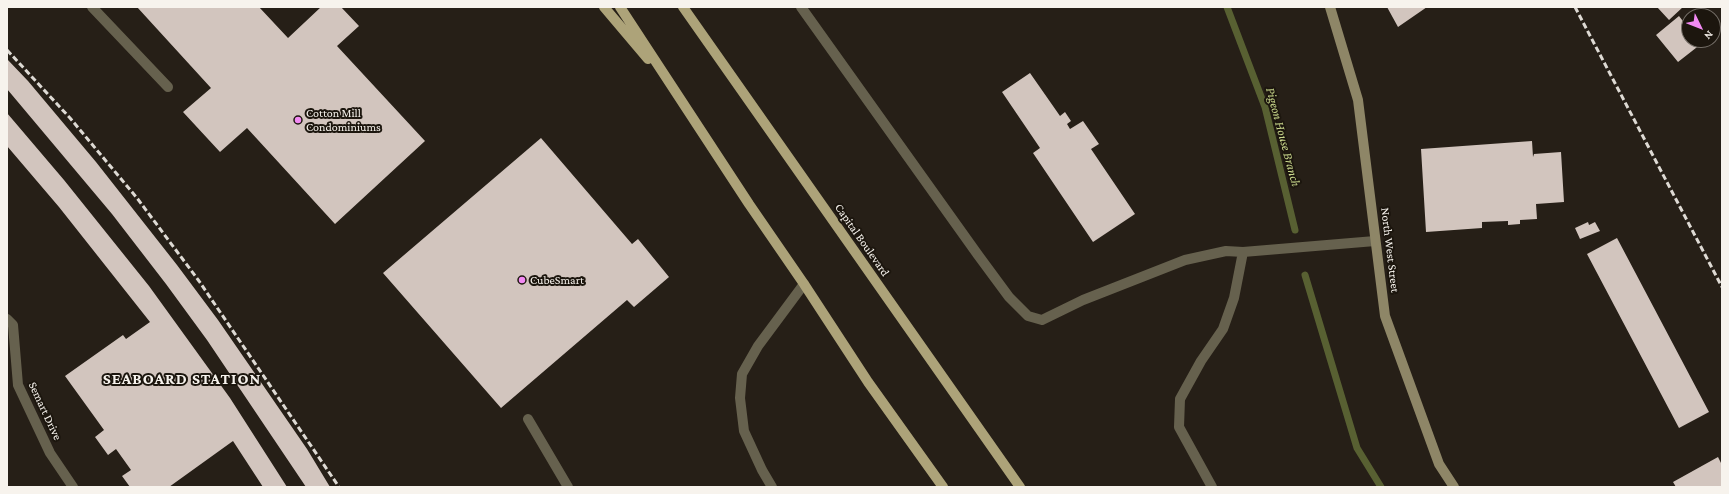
<!DOCTYPE html>
<style>
body{margin:0}
#map{position:relative;width:1729px;height:494px;overflow:hidden;background:#261f17;font-family:"Crimson Pro",serif}
canvas{display:block}
.frame{position:absolute;inset:0;border:8px solid #f7f3ed;pointer-events:none}
.north{position:absolute;left:1681px;top:8px;width:40px;height:40px;box-sizing:border-box;background:#1c160e;border:1px solid #746e67;border-radius:50%;rotate:133deg;font-size:11px;font-weight:700;line-height:16px;text-align:center;color:#f7f3ed}
.north::after{content:'';display:block;margin:auto;width:14px;height:18px;background:#f28af3;clip-path:polygon(50% 0,100% 100%,50% 72%,0 100%)}
</style>
<div id="map">
<canvas width="1729" height="494"></canvas>
<div class="frame"></div>
<div class="north">N</div>
</div>
<script>
const ctx = document.querySelector('canvas').getContext('2d');
ctx.lineJoin = 'round';
function poly(rows) {
  const path = new Path2D();
  for (const r of rows) {
    path.moveTo(r[0], r[1]);
    for (let i = 2; i < r.length; i += 2) path.lineTo(r[i], r[i + 1]);
  }
  return path;
}
function trace(path, color, width, dash) {
  ctx.strokeStyle = color;
  ctx.lineWidth = width;
  ctx.lineCap = dash ? 'butt' : 'round';
  ctx.setLineDash(dash || []);
  ctx.stroke(path);
}
function fill(path, color) {
  ctx.fillStyle = color;
  ctx.fill(path, 'evenodd');
}
function write(font, color, halo, rows, align = 'center') {
  ctx.font = font + ' "Crimson Pro",serif';
  ctx.lineWidth = 4;
  ctx.setLineDash([]);
  ctx.textBaseline = 'middle';
  ctx.strokeStyle = halo;
  ctx.fillStyle = color;
  for (const [text, x, y, turn = 0] of rows) {
    ctx.save();
    ctx.translate(x, y);
    ctx.rotate((+turn || 0) * Math.PI / 180);
    ctx.textAlign = isNaN(turn) ? turn : align;
    if (halo) ctx.strokeText(text, 0, 0);
    ctx.fillText(text, 0, 0);
    ctx.restore();
  }
}
trace(poly([
 [1227,7,1265,107,1295,230],
 [1305,275,1357,448,1381,487]
]), '#586032', 7);
fill(poly([
 [137,7,259,7,288,38,321,7,341,7,359,26,337,46,425,141,335,224,247,128,220,152,183,112,211,88],
 [1387,7,1427,7,1398,27],
 [1657,7,1683,7,1669,20],
 [1679,16,1689,29,1689,40,1698,40,1701,44,1678,62,1656,35],
 [7,59,28,81,96,162,177,265,218,320,307,449,330,487,306,487,207,340,166,284,112,214,7,89],
 [1030,73,1060,116,1065,112,1071,121,1067,124,1070,129,1083,121,1099,144,1091,149,1135,214,1093,242,1033,153,1040,148,1002,92],
 [7,113,64,180,149,286,230,398,287,487,263,487,233,441,169,487,130,487,122,476,131,470,116,449,108,455,95,437,104,430,65,376,123,335,126,339,150,322,59,207,7,146],
 [541,138,632,244,638,239,669,277,634,307,627,300,501,408,383,273],
 [1532,141,1533,157,1534,154,1561,152,1564,202,1536,204,1537,219,1520,220,1520,224,1508,225,1508,221,1482,222,1482,228,1426,232,1421,149],
 [1588,222,1589,225,1595,222,1600,231,1580,239,1575,228],
 [1617,238,1709,412,1679,428,1587,254],
 [1718,457,1722,465,1722,487,1676,487,1673,482]
]), '#d2c5be');
trace(poly([
 [92,7,168,87],
 [801,7,978,255,1009,297,1028,316,1042,320,1083,300,1185,260,1226,251,1243,252,1375,241],
 [528,419,568,487],
 [772,487,762,470,744,431,740,398,742,374,758,346,804,284],
 [1212,487,1179,427,1180,399,1201,361,1223,329,1234,298,1243,252]
]), '#66614e', 10);
trace(poly([
 [7,319,13,325,18,385,50,453,73,487]
]), '#66614e', 10);
trace(poly([
 [1330,7,1358,100,1385,316,1439,464,1454,487]
]), '#8e8667', 10);
trace(poly([
 [604,7,648,59],
 [620,7,749,204,804,284,868,382,943,487],
 [683,7,1020,487]
]), '#ada379', 10);
trace(poly([
 [1575,7,1722,287],
 [7,50,70,118,137,198,199,281,339,487]
]), '#dedad4', 3, [6, 3]);
for (const [x, y, r, color] of [
 [298,120,4,"#f28af3"],
 [522,280,4,"#f28af3"]
]) {
  const dot = new Path2D();
  dot.arc(x, y, r, 0, 2 * Math.PI);
  ctx.fillStyle = color;
  ctx.fill(dot);
  trace(dot, '#1c160e', 1.5);
}
write('12px', '#f7f3ed', '#1c160e', [
 ["Cotton Mill",306,113],
 ["Condominiums",306,127],
 ["CubeSmart",530,280]
], 'left');
write('12px', '#f7f3ed', '#1c160e', [
 ["Capital Boulevard",862,240,55],
 ["North West Street",1390,250,83],
 ["Semart Drive",45,411,65]
]);
write('italic 13px', '#c8d68b', '#1c160e', [
 ["Pigeon House Branch",1283,137,75]
]);
ctx.letterSpacing = '1px';
write('bold 16px', '#f7f3ed', '#1c160e', [
 ["SEABOARD STATION",182,379]
]);
ctx.letterSpacing = '0px';
</script>
